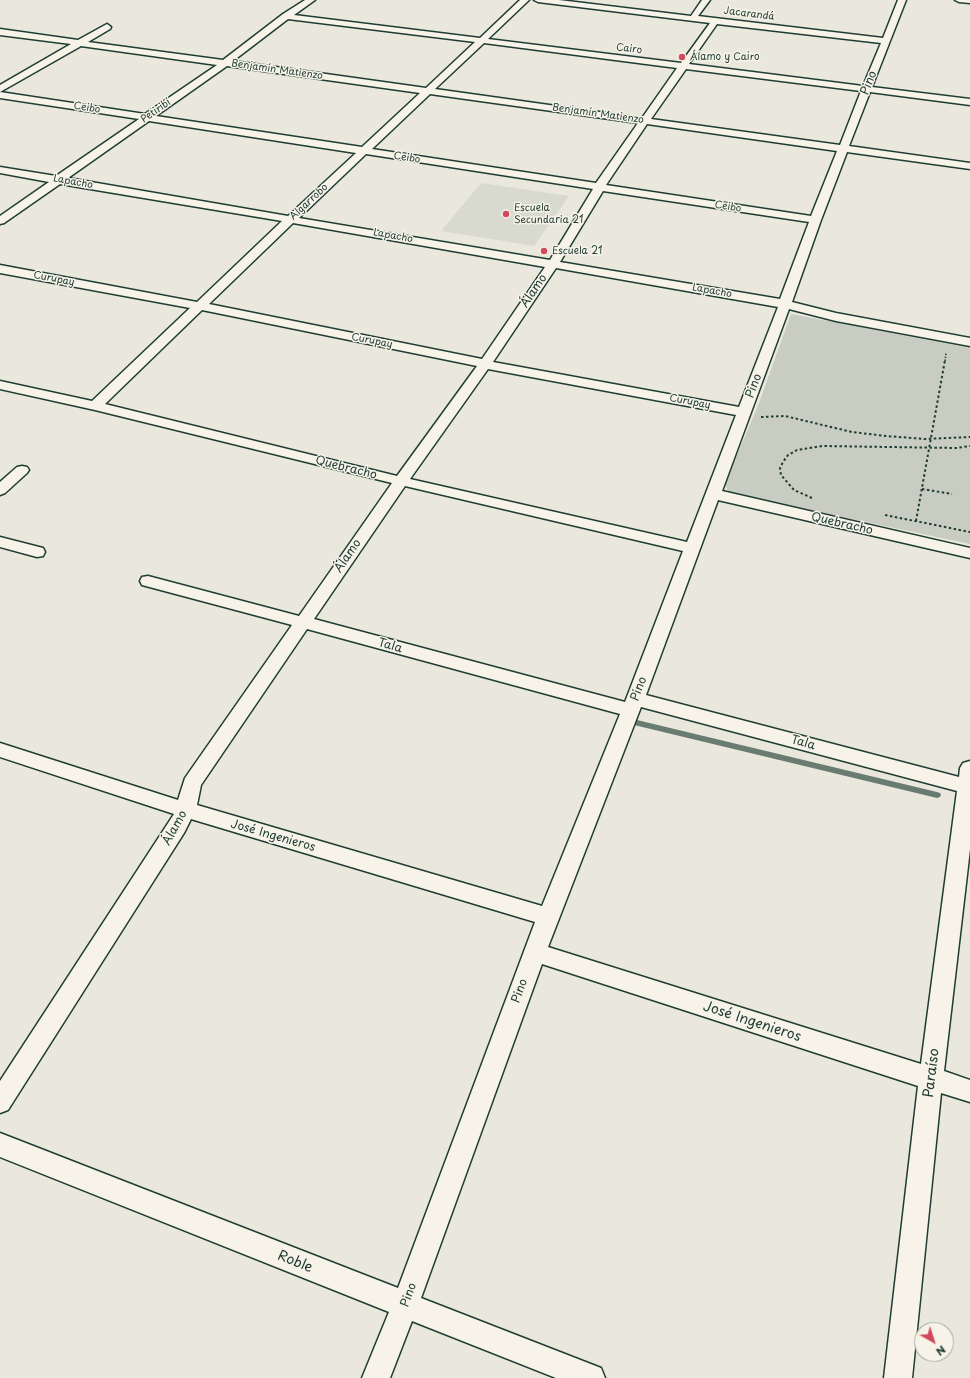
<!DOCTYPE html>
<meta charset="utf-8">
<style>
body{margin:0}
#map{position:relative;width:970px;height:1378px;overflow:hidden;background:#eae8dd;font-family:"Playpen Sans",sans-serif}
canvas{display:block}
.north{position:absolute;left:914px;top:1322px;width:40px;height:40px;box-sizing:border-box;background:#f7f3e8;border:1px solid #a1aaa0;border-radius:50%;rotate:141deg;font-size:11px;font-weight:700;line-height:16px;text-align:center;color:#1f3d34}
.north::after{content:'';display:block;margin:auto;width:14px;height:18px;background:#d1495b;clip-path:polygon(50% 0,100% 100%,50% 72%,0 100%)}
</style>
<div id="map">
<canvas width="970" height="1378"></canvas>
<div class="north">N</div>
</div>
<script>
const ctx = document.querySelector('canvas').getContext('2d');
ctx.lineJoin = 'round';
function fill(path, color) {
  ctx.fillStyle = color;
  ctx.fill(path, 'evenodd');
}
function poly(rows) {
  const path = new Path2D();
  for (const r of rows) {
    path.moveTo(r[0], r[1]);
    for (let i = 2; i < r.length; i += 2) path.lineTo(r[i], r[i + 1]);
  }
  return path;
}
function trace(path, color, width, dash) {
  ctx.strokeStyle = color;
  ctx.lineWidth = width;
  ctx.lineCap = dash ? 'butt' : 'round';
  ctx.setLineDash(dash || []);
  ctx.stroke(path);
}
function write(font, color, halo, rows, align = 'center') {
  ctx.font = font + ' "Playpen Sans",sans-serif';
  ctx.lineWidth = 3;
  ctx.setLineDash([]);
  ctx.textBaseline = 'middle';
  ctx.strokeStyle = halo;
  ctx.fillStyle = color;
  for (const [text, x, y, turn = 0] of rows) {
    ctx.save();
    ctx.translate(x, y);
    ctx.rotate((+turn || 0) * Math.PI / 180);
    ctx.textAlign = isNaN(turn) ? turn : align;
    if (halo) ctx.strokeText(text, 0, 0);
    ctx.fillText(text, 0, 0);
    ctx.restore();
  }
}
fill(poly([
 [481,183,569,196,534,246,441,231]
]), '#d9dacf');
fill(poly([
 [791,314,970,348,970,544,729,493,725,484,759,403]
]), '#c8ccc1');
fill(poly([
 [637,720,937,792,940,793,941,795,940,797,937,798,634,725,633,723,634,721,637,720]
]), '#6a7c72');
const street = poly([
 [305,0,315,0,294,15,480,38,520,0,529,0,488,39,681,63,710,23,538,2,534,0,559,0,691,16,702,0,710,0,698,16,883,38,898,0,906,0,872,87,970,99,970,105,870,92,849,146,970,163,970,169,847,152,821,220,792,302,836,313,970,338,970,346,836,321,789,309,722,491,970,548,970,558,718,500,646,695,959,777,960,768,963,763,970,761,970,849,944,1071,970,1080,970,1102,941,1093,912,1378,884,1378,918,1086,542,964,421,1298,601,1368,605,1378,556,1378,412,1321,390,1378,362,1378,389,1312,0,1157,0,1133,398,1288,535,922,191,819,184,833,8,1110,0,1113,0,1081,174,814,0,757,0,743,178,800,185,778,292,625,142,585,140,581,142,577,148,576,299,616,392,483,95,410,0,389,0,381,92,401,190,308,0,273,0,265,197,302,282,221,60,184,4,223,0,224,0,216,49,182,0,173,0,167,56,176,139,119,0,98,0,92,145,114,217,65,81,46,0,92,0,85,71,44,0,35,0,29,78,40,107,24,111,27,110,29,88,42,223,60,283,14,305,0],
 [288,19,475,42,426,88,233,61,288,19],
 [717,24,881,43,863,86,689,64,717,24],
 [484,43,677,68,642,118,435,89,484,43],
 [227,66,420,93,362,147,156,116,227,66],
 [686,69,861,91,840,145,651,119,686,69],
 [430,94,638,123,596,183,372,149,430,94],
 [149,121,356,153,288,216,68,178,149,121],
 [647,124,837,151,811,216,606,185,647,124],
 [366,154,593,189,550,260,299,218,366,154],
 [603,191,809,222,780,299,560,262,603,191],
 [293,223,545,267,482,359,209,304,293,223],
 [556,268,778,307,739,407,493,362,556,268],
 [202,310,477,366,397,476,105,404,202,310],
 [488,369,736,415,687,542,410,479,488,369],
 [405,486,683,551,625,702,314,619,405,486],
 [307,629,620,714,542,906,197,805,201,785,307,629],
 [641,707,957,791,921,1064,548,947,641,707],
 [955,0,970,0,970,3,959,2,955,0],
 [22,466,27,467,29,470,27,473,5,493,0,495,0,482,17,467,22,466],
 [0,537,43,548,45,552,43,556,37,557,0,547,0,537]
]);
trace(street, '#1f3d34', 3);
trace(poly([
 [945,361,946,353]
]), '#1f3d34', 1.5, [1.5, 1.5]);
trace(poly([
 [761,417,785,416,852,432,886,436,925,439,970,437],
 [922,489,952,494],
 [812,498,794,490,781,475,780,468,783,462,788,455,797,450,822,446,956,448,970,446],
 [885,515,970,532],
 [916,521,945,360]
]), '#1f3d34', 2, [2.5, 2.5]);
fill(street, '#f7f3e8');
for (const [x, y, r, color] of [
 [682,57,4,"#d1495b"],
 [506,214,4,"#d1495b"],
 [544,251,4,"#d1495b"]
]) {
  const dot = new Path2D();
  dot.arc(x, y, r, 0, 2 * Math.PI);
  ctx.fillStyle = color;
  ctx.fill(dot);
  trace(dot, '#f7f3e8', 1.5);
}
write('10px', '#1f3d34', '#f7f3e8', [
 ["Jacarandá",749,14,7],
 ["Cairo",629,49,7],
 ["Benjamín Matienzo",277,70,8],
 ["Ceibo",87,108,9],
 ["Petiribí",156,111,-35],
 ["Benjamín Matienzo",598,114,8],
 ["Ceibo",407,158,9],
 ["Lapacho",73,182,10],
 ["Algarrobo",309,202,-43],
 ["Ceibo",728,207,9],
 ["Lapacho",393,236,10],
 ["Curupay",54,279,11],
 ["Lapacho",712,291,10],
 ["Curupay",372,341,11],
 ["Curupay",690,402,11]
]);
write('10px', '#1f3d34', '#f7f3e8', [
 ["Álamo y Cairo",690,57],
 ["Escuela",514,208],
 ["Secundaria 21",514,220],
 ["Escuela 21",552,251]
], 'left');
write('12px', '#1f3d34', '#f7f3e8', [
 ["Pino",869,83,-68],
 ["Álamo",534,291,-56],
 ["Pino",754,386,-69],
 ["Quebracho",346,468,14],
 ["Quebracho",842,524,13],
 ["Álamo",348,556,-55],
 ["Tala",390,646,15],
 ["Pino",639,689,-69],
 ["Tala",803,743,15],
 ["Álamo",175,828,-61],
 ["José Ingenieros",273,836,16],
 ["Pino",520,991,-70],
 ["Pino",409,1295,-70]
]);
write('14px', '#1f3d34', '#f7f3e8', [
 ["José Ingenieros",752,1022,18],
 ["Paraíso",932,1073,-83],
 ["Roble",295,1262,22]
]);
</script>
